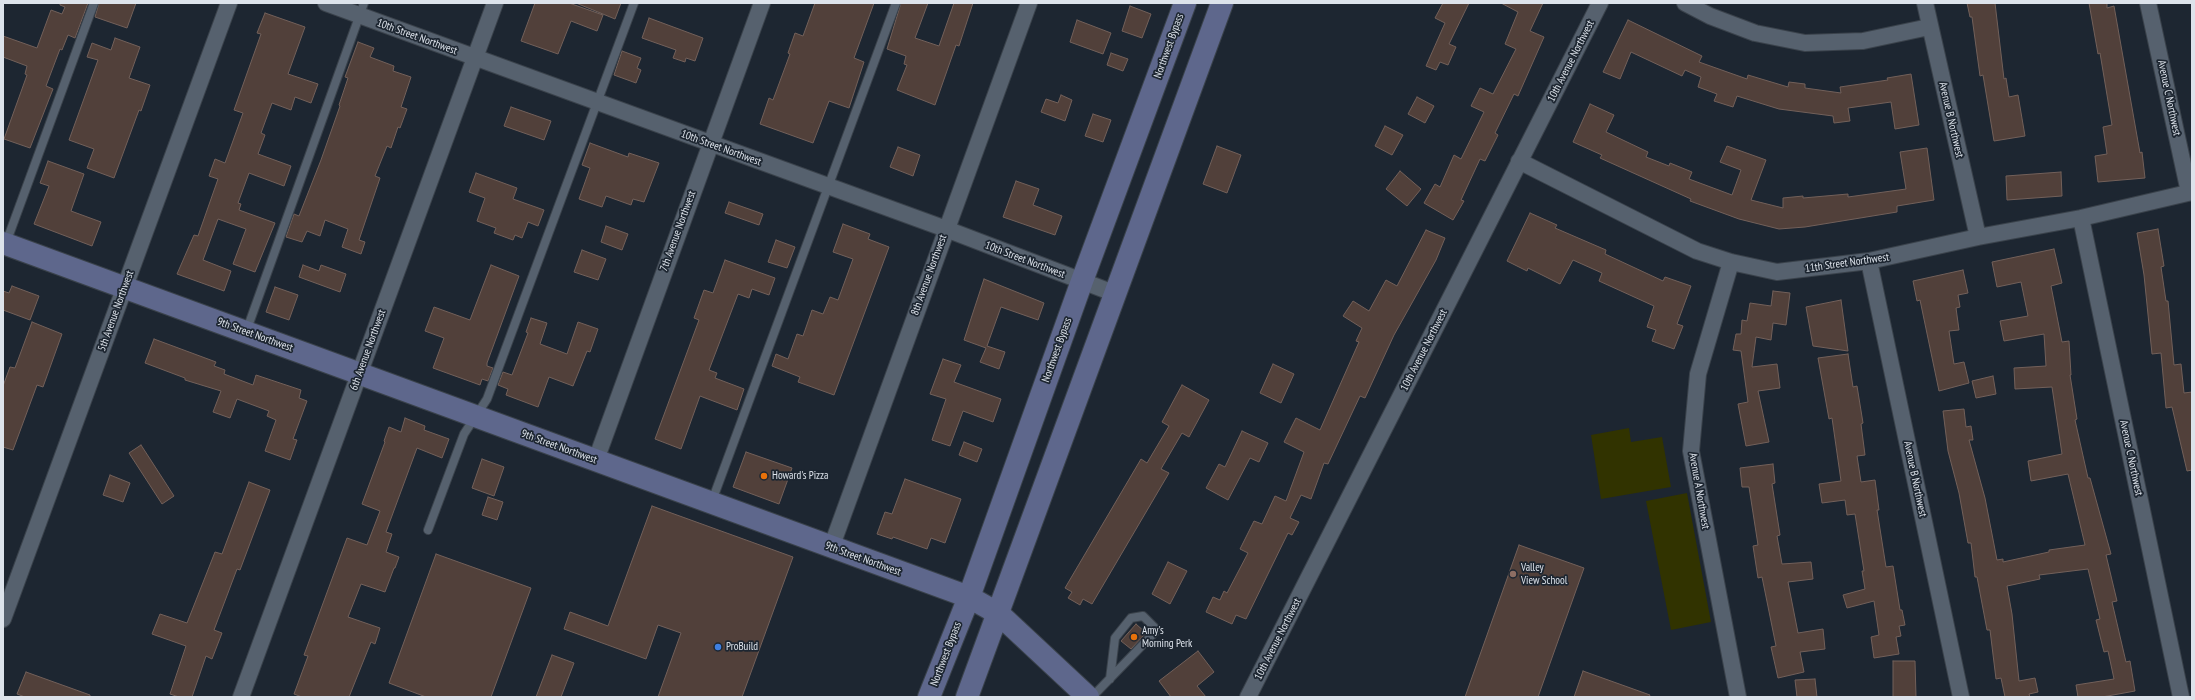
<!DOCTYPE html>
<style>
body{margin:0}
#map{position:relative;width:2195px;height:700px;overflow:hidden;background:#1d2631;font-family:"PT Sans Narrow",sans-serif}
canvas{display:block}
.frame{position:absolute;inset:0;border:4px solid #dde3eb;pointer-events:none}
</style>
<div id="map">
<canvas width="2195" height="700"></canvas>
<div class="frame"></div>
</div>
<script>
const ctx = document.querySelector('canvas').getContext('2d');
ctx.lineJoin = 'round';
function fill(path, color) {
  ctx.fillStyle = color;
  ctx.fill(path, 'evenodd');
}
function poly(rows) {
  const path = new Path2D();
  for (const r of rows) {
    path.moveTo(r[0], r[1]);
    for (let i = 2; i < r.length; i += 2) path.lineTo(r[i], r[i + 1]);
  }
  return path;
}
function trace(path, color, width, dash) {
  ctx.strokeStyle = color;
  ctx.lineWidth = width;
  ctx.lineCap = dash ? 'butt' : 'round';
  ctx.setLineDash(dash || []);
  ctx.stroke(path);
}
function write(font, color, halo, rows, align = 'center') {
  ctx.font = font + ' "PT Sans Narrow",sans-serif';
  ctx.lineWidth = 3.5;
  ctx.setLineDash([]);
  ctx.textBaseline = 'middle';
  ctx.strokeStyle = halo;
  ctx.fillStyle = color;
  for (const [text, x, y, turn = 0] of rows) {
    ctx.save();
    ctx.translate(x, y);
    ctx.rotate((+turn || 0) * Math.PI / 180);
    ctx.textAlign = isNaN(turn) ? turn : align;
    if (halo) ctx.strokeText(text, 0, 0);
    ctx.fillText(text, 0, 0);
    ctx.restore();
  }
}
fill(poly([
 [1629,428,1631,442,1662,437,1671,487,1601,499,1591,435],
 [1687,493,1711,622,1671,630,1646,501]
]), '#313300');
const building = poly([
 [60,3,88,3,75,38,68,35,62,50,60,49,46,86,53,89,30,148,4,139,27,75,25,74,27,66,3,57,3,36,37,48,51,10,62,14,65,7,60,5,60,3],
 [99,3,136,3,127,28,95,17,99,3],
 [535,3,569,3,603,15,597,31,571,21,558,54,521,41,535,3],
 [576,3,621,3,615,19,576,3],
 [815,3,874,3,854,58,864,62,849,108,829,101,813,143,760,124,769,98,773,100,790,54,788,53,795,33,803,36,815,3],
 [901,3,928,3,915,38,939,46,954,3,973,3,959,46,956,45,935,105,897,90,907,65,904,64,906,56,887,49,901,3],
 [1443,3,1469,3,1449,44,1456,47,1448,65,1440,62,1436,70,1426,66,1445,23,1435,18,1443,3],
 [1501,3,1543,3,1530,31,1544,37,1518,96,1514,94,1495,133,1498,135,1485,161,1480,159,1461,200,1464,201,1453,220,1424,203,1435,184,1440,187,1454,155,1461,159,1484,112,1471,106,1480,88,1493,94,1516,49,1505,44,1518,12,1501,3],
 [1967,3,1995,3,2004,79,2006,78,2009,97,2018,95,2025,136,1994,141,1983,75,1980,76,1972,17,1970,17,1967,3],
 [2089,3,2107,3,2107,8,2114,6,2140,153,2142,152,2145,178,2098,182,2095,156,2107,154,2103,127,2112,125,2100,53,2098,54,2089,3],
 [1130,6,1151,14,1142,38,1122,31,1130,6],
 [265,13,305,27,288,74,318,84,311,103,295,97,291,110,272,103,261,133,265,135,258,154,291,166,284,186,249,173,238,203,241,204,239,210,275,223,255,272,233,264,246,229,218,219,203,260,231,271,224,291,177,274,194,235,198,236,218,179,209,176,215,159,225,163,243,113,234,110,261,34,257,33,265,13],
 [649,18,703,38,695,61,686,58,685,62,673,58,676,50,642,38,649,18],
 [1077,20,1111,33,1103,54,1070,42,1077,20],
 [1628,20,1702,56,1699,62,1747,79,1748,75,1788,87,1789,82,1805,84,1805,88,1841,93,1840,87,1888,80,1887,78,1911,74,1919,125,1895,129,1891,102,1848,108,1850,121,1834,123,1833,116,1779,109,1737,96,1733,107,1714,101,1717,94,1698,87,1701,77,1685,70,1682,76,1631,52,1620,79,1603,72,1628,20],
 [115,38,140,47,129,78,150,85,141,111,139,110,114,178,87,168,94,149,69,140,98,60,87,57,92,43,111,50,115,38],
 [358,42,374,48,370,57,394,66,393,71,411,77,401,107,407,109,400,128,398,127,391,148,387,146,375,176,380,178,359,240,365,242,361,254,342,247,348,229,325,220,320,236,307,231,302,242,286,237,294,214,299,216,321,160,340,106,339,105,348,78,345,77,358,42],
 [622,51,641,58,637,68,641,70,636,83,614,75,622,51],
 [1111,53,1128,59,1123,71,1107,65,1111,53],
 [1061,95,1072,100,1065,121,1041,112,1046,99,1058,103,1061,95],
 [1417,97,1434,106,1425,123,1408,114,1417,97],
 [1590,104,1614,115,1606,132,1648,152,1646,157,1669,166,1670,163,1692,172,1689,179,1732,195,1741,170,1720,162,1727,146,1766,160,1751,200,1783,208,1783,198,1803,196,1803,198,1848,194,1848,197,1906,189,1900,152,1927,148,1934,200,1897,206,1897,212,1805,227,1779,229,1739,219,1690,201,1691,199,1600,158,1602,155,1573,142,1590,104],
 [511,107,551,121,544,140,504,126,511,107],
 [1093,114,1111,120,1103,142,1085,136,1093,114],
 [1385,126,1403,135,1392,155,1375,146,1385,126],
 [590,143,628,157,629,153,659,163,644,202,633,199,631,205,606,196,602,207,579,199,590,168,582,165,590,143],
 [1217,146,1241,155,1227,193,1203,184,1217,146],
 [898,147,920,155,913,176,890,167,898,147],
 [48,161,84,174,71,211,101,222,92,246,34,224,49,186,40,183,48,161],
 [1400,171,1421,189,1407,206,1386,189,1400,171],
 [2061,172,2062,196,2007,200,2006,176,2061,172],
 [476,173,517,188,513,199,544,210,538,226,528,222,522,238,515,235,513,240,494,233,496,228,477,221,485,198,469,192,476,173],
 [1016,181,1039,189,1033,205,1062,216,1055,235,1003,217,1016,181],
 [729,202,763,214,759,225,725,213,729,202],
 [1530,213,1557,225,1555,228,1606,250,1605,254,1663,281,1665,277,1691,286,1677,324,1683,326,1674,349,1652,341,1656,330,1647,327,1654,306,1599,281,1602,273,1573,260,1560,284,1528,268,1527,271,1507,261,1530,213],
 [843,224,870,234,868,239,889,247,834,395,798,382,800,377,772,366,776,354,788,359,797,334,803,336,812,310,823,314,830,297,838,300,853,259,833,252,843,224],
 [606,226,628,234,622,250,601,242,606,226],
 [2158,229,2164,266,2161,267,2166,301,2168,301,2174,365,2181,364,2184,393,2192,392,2192,470,2187,471,2172,407,2166,408,2161,353,2152,354,2144,275,2137,233,2158,229],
 [1426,230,1445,238,1436,260,1394,335,1365,398,1360,396,1328,464,1324,463,1311,499,1301,495,1290,518,1299,522,1292,535,1288,533,1246,619,1236,615,1232,624,1206,612,1213,597,1220,600,1224,591,1227,593,1248,553,1240,549,1254,521,1262,524,1275,496,1286,501,1304,452,1284,442,1296,418,1320,430,1359,342,1356,341,1362,328,1343,316,1353,301,1369,311,1386,280,1397,286,1426,230],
 [776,240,795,247,787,268,768,262,776,240],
 [2054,249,2062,283,2051,286,2062,342,2069,341,2071,375,2070,375,2077,419,2075,420,2088,478,2090,478,2111,554,2106,555,2117,601,2112,602,2126,662,2130,661,2135,691,2102,697,2078,697,2076,685,2114,679,2108,651,2104,652,2096,620,2100,619,2088,569,2039,575,2040,579,2007,586,2012,614,2019,681,2035,678,2038,692,2029,694,2030,697,2005,697,2001,678,1996,679,1990,630,1987,630,1977,577,1975,577,1971,543,1968,543,1959,493,1948,451,1943,411,1964,409,1966,427,1971,426,1973,440,1969,440,1985,498,1997,560,2003,559,2003,562,2049,552,2049,550,2085,545,2068,474,2031,481,2028,461,2062,454,2052,387,2015,389,2014,368,2046,366,2044,334,2004,341,2000,321,2028,316,2021,282,1997,287,1992,262,2054,249],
 [582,250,606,259,598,280,574,272,582,250],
 [725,260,775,278,769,295,752,289,749,298,738,294,709,370,717,373,715,378,744,389,737,410,700,396,681,449,655,439,699,320,694,318,704,290,713,293,725,260],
 [303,265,319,271,321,265,346,274,340,292,299,277,303,265],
 [491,265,519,276,487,363,487,366,493,368,488,381,482,379,480,385,433,368,444,338,425,331,434,307,470,320,491,265],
 [1963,270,1968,293,1958,295,1960,307,1956,308,1959,330,1949,331,1954,364,1964,362,1969,383,1939,391,1920,300,1917,301,1913,281,1963,270],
 [984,279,1044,303,1038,320,1001,307,987,346,1005,352,999,369,980,362,986,348,964,340,984,279],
 [12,286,39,296,30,320,3,310,3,291,9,293,12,286],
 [275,287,298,295,289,320,266,312,275,287],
 [1773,291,1790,293,1786,325,1773,323,1771,340,1756,337,1752,367,1777,364,1780,388,1758,391,1769,442,1746,446,1738,404,1748,402,1741,351,1733,350,1736,334,1741,334,1742,320,1747,321,1750,303,1771,306,1773,291],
 [1841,300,1848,351,1813,346,1806,307,1841,300],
 [531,318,547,323,540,344,567,354,578,322,598,329,590,352,587,351,573,386,549,377,538,407,506,395,508,389,498,385,503,372,512,375,528,333,526,332,531,318],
 [32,322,62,334,43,387,37,385,13,450,3,447,3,386,10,367,15,368,32,322],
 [154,339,216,362,214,366,225,370,224,374,253,385,256,375,301,390,299,398,307,401,293,439,297,440,290,460,265,451,276,420,267,416,269,411,237,399,230,418,213,412,221,391,185,380,185,378,145,363,154,339],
 [1848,354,1853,387,1857,386,1863,423,1861,424,1865,455,1857,456,1861,482,1875,480,1879,510,1877,510,1886,567,1893,566,1900,610,1902,610,1905,625,1899,626,1901,636,1896,637,1899,654,1874,658,1871,637,1879,635,1874,601,1847,608,1843,595,1865,589,1862,571,1864,571,1855,514,1847,515,1845,500,1822,503,1819,484,1841,481,1832,418,1829,419,1818,358,1848,354],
 [943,359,961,365,954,382,1001,399,993,422,963,411,950,446,932,440,946,399,930,394,943,359],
 [1273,364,1294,374,1281,403,1260,393,1273,364],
 [1993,376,1996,394,1976,398,1972,381,1993,376],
 [1182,385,1209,400,1189,437,1182,433,1161,469,1169,473,1092,604,1083,599,1080,605,1068,598,1072,592,1065,588,1141,459,1147,463,1169,426,1162,422,1182,385],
 [405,418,425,426,424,430,449,439,442,458,417,448,386,532,392,534,386,552,399,557,395,568,394,568,385,592,361,584,348,617,380,628,375,644,371,642,349,697,302,697,294,694,308,656,304,655,347,538,367,545,380,511,362,504,385,442,384,441,389,427,401,432,405,418],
 [1242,431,1268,443,1259,462,1250,458,1228,500,1206,488,1219,464,1225,467,1242,431],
 [964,442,982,449,977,462,959,455,964,442],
 [141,445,174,496,162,504,129,453,141,445],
 [746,452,792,468,779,504,733,487,746,452],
 [482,459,504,467,494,496,472,488,482,459],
 [1773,464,1775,483,1772,484,1780,535,1777,536,1782,564,1811,562,1813,579,1788,582,1798,633,1823,629,1825,649,1800,652,1804,672,1778,678,1771,647,1776,646,1762,577,1758,578,1753,546,1758,545,1749,487,1742,487,1740,468,1773,464],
 [110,475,130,483,123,502,103,495,110,475],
 [905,479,961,499,945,543,931,538,927,549,893,537,892,539,877,534,885,512,892,514,905,479],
 [249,482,270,490,240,570,237,569,214,630,222,633,212,659,206,656,192,697,179,697,170,694,186,646,152,634,160,614,187,623,215,552,222,554,249,482],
 [488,497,503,502,497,520,482,515,488,497],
 [652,506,793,557,742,697,658,697,681,633,658,625,646,659,564,629,570,612,608,626,652,506],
 [1519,545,1584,568,1538,697,1465,697,1519,545],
 [436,554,531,588,491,697,426,697,389,683,436,554],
 [1168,562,1187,571,1170,604,1152,594,1168,562],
 [1136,624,1146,633,1131,649,1121,641,1136,624],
 [1198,651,1214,672,1197,686,1206,697,1171,697,1159,681,1198,651],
 [552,655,574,663,561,697,536,697,552,655],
 [1893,661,1915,661,1916,697,1893,697,1893,661],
 [1583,671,1650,695,1649,697,1574,697,1583,671],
 [26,672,90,695,90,697,25,697,17,694,26,672],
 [1815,679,1817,697,1797,697,1795,680,1815,679]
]);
fill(building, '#51403a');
trace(building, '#72605a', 1);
const lane = poly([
 [6,243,94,3],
 [246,332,364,3],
 [712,501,896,3],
 [428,530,464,434,487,399,634,3],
 [1092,697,1157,630,1143,616,1131,618,1115,638,1110,679]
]);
const street = poly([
 [326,3,946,229,1116,294],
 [1685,3,1710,16,1755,33,1805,43,1863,41,1929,27],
 [1925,3,1978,237],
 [2148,3,2189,192],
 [1519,161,1697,251,1731,262,1777,272,1869,261,1978,237,2081,218,2192,192],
 [2081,218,2181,697],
 [1869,261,1961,697],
 [1731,262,1698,374,1691,451,1738,697],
 [596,460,762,3],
 [831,548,1029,3],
 [3,619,229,3],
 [241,697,495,3],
 [1248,697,1600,3]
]);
const secondary = poly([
 [3,243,969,597,999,614,1088,697],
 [929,697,969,597,1082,281,1185,3],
 [967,697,1222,3]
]);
trace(lane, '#3a424b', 10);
trace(street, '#3a424b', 18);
trace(secondary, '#3a424b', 24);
trace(lane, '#56616e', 8);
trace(street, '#56616e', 16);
trace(secondary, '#5e678c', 22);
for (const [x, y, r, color] of [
 [764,476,4,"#e8710a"],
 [1513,574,4,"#8d6e63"],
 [1134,637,4,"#e8710a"],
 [718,647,4,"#3f7fe0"]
]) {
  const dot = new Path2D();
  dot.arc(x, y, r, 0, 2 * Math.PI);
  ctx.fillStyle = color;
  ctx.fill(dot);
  trace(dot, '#1d2631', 1.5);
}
write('11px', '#dde3eb', '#1d2631', [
 ["10th Street Northwest",417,37,20],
 ["Northwest Bypass",1169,46,-70],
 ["10th Avenue Northwest",1571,61,-63],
 ["Avenue C Northwest",2169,98,78],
 ["Avenue B Northwest",1951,120,77],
 ["10th Street Northwest",721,148,20],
 ["7th Avenue Northwest",678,231,-70],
 ["10th Street Northwest",1025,260,21],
 ["11th Street Northwest",1847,263,-8],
 ["8th Avenue Northwest",929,275,-70],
 ["5th Avenue Northwest",116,311,-70],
 ["9th Street Northwest",255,335,20],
 ["6th Avenue Northwest",368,350,-70],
 ["Northwest Bypass",1057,350,-70],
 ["10th Avenue Northwest",1424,350,-63],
 ["9th Street Northwest",559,447,20],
 ["Avenue C Northwest",2131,458,78],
 ["Avenue B Northwest",1915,479,78],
 ["Avenue A Northwest",1699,491,80],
 ["9th Street Northwest",863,559,20],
 ["10th Avenue Northwest",1278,639,-63],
 ["Northwest Bypass",946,654,-69]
]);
write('11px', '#dde3eb', '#1d2631', [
 ["Howard's Pizza",772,476],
 ["Valley",1521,568],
 ["View School",1521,581],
 ["Amy's",1142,631],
 ["Morning Perk",1142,644],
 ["ProBuild",726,647]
], 'left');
</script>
